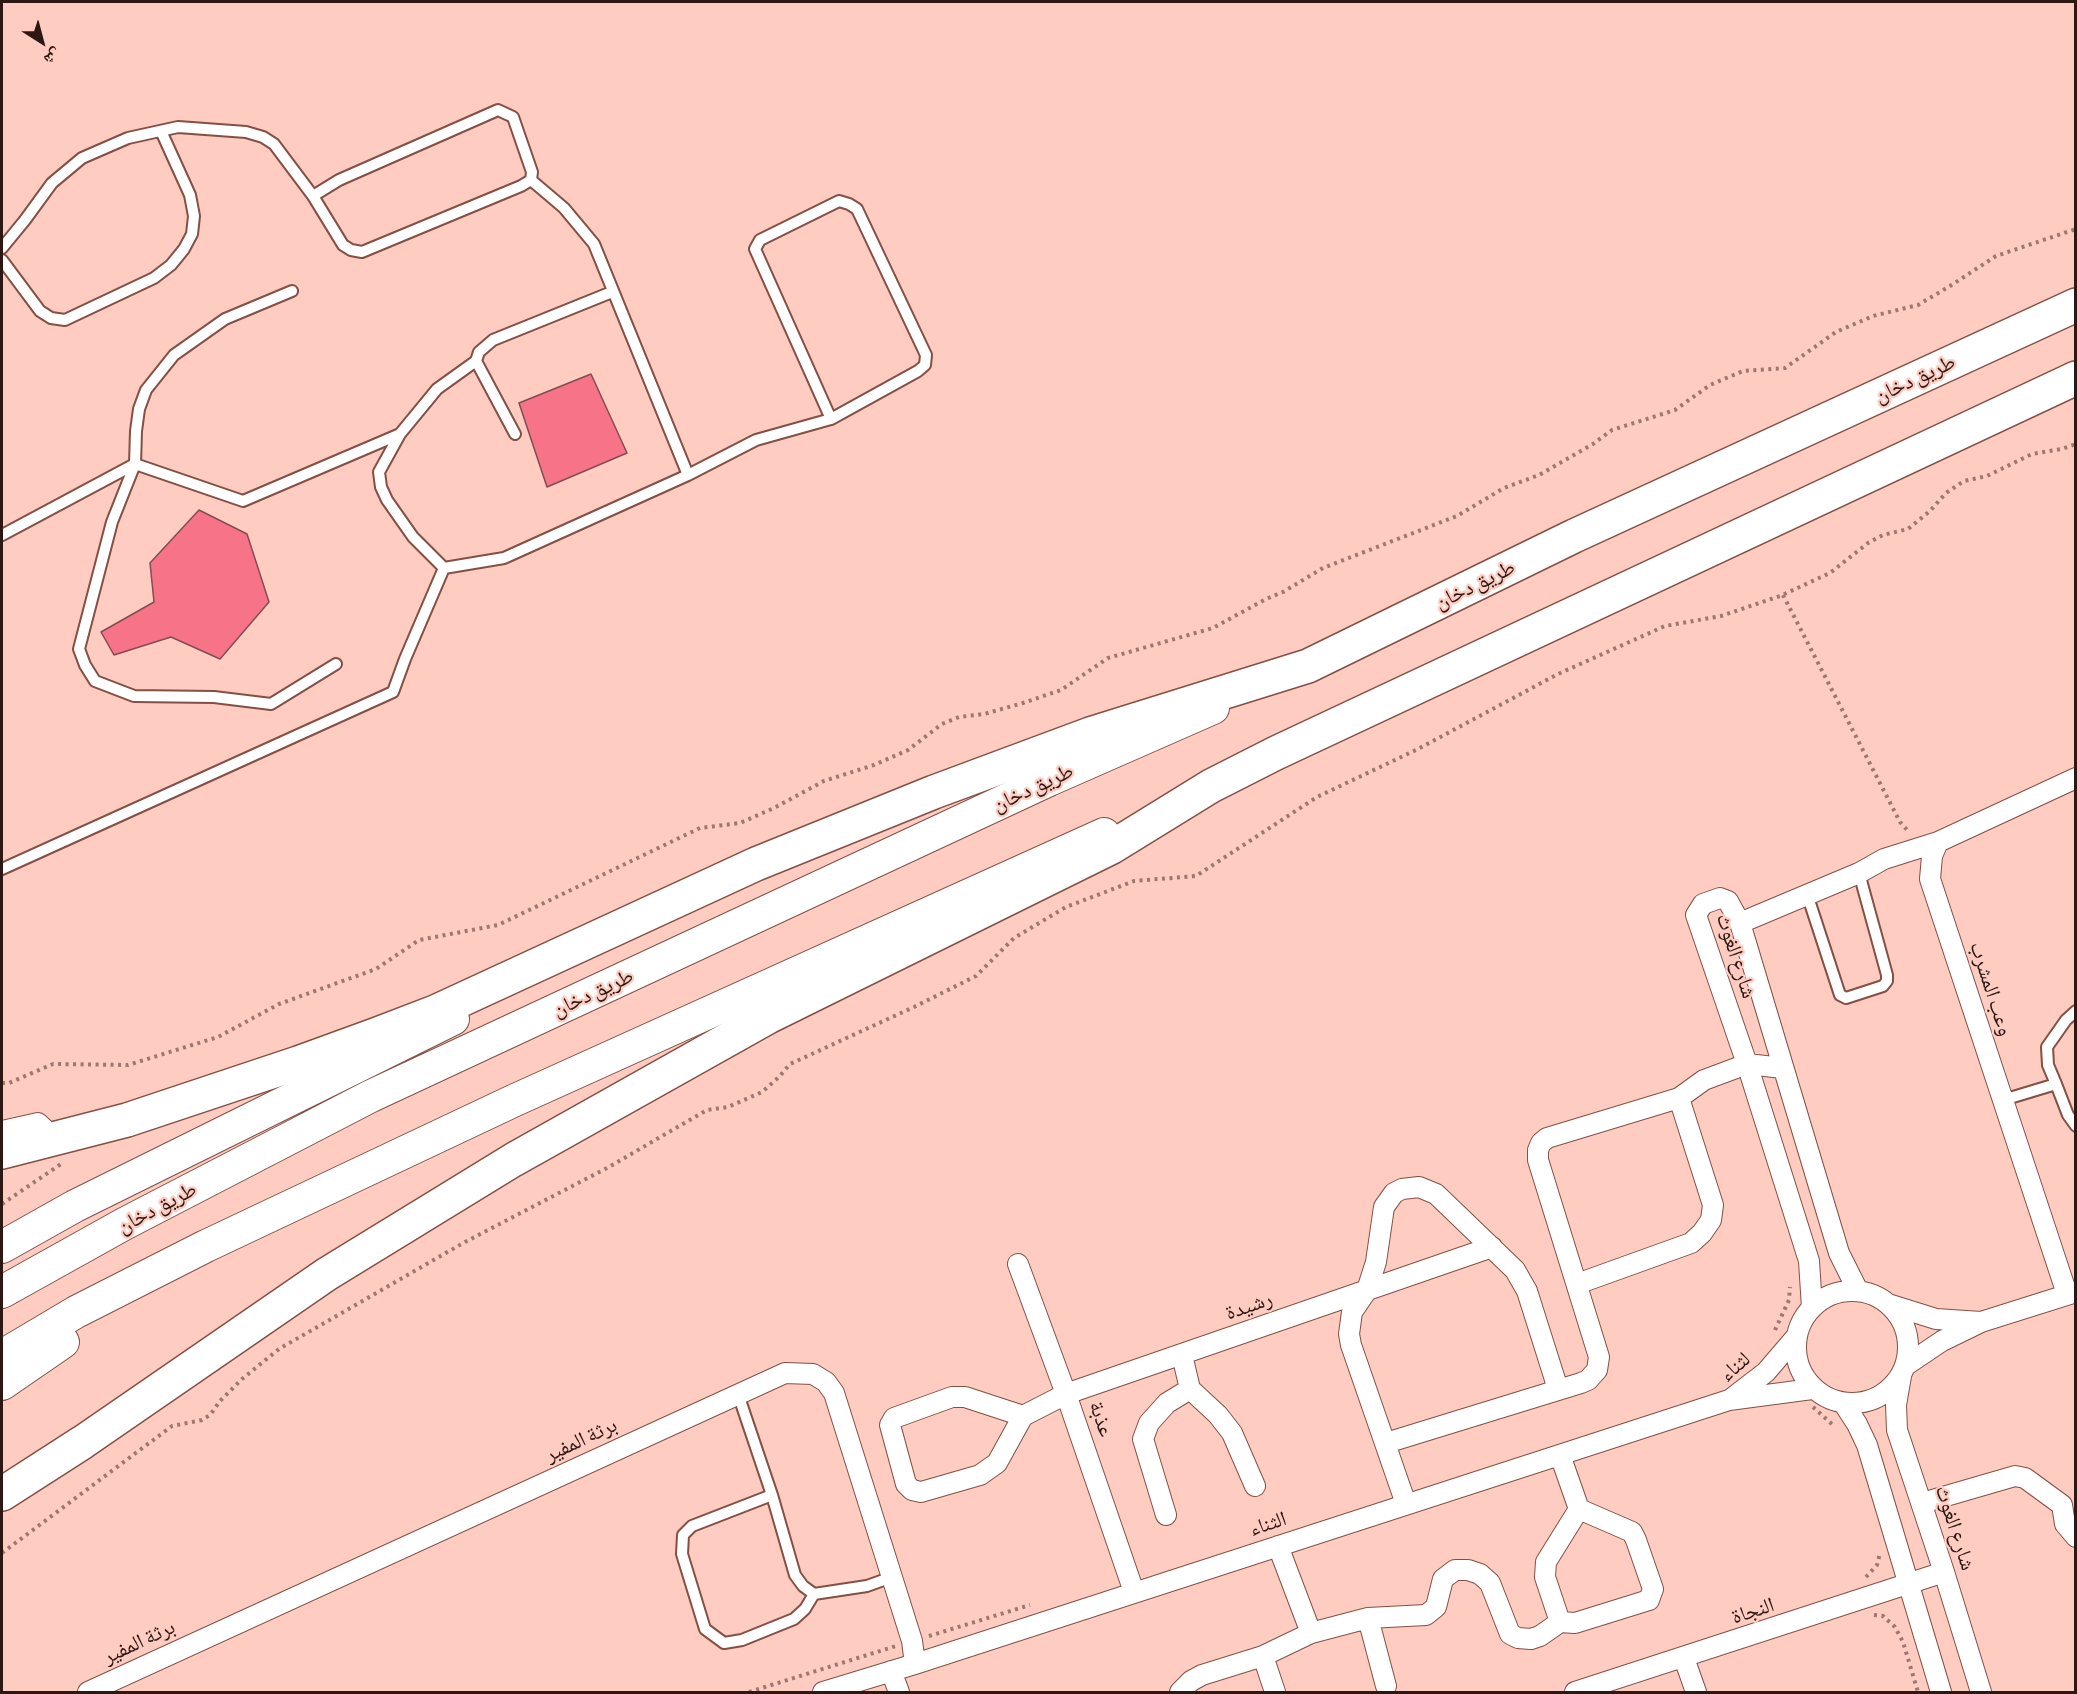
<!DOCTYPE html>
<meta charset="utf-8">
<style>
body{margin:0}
#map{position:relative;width:2077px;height:1694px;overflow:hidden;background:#feccc1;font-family:"Alegreya Sans","Noto Naskh Arabic",sans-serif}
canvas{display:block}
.frame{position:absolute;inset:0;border:3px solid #2c1712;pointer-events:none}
.north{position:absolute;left:12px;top:12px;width:60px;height:60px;-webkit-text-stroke:4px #feccc1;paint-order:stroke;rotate:144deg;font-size:16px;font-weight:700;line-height:24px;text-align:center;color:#2c1712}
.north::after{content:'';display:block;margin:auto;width:21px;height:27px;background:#2c1712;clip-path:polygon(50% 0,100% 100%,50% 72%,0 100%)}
</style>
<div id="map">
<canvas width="2077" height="1694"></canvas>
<div class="frame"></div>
<div class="north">ش</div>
</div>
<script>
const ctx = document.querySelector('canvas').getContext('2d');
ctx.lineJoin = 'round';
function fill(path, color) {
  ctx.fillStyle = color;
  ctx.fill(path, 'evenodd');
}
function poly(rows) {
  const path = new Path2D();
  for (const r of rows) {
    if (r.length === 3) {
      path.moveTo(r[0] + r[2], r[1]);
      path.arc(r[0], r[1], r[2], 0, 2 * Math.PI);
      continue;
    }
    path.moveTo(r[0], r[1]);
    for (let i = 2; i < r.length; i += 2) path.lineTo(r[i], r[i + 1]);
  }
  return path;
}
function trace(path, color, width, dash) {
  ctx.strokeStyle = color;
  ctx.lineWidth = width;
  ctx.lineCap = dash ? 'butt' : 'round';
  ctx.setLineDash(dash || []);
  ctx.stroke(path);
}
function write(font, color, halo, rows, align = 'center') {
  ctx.font = font + ' "Alegreya Sans","Noto Naskh Arabic",sans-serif';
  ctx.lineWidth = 4.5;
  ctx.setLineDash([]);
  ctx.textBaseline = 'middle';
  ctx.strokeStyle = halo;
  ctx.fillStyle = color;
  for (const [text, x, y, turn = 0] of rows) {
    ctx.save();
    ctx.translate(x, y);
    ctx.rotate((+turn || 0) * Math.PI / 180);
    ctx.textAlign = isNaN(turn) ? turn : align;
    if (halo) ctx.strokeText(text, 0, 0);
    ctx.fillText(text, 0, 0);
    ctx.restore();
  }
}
const building = poly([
 [591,374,627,453,547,487,519,403,591,374],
 [199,510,247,534,269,602,220,659,171,637,114,655,101,632,154,602,150,563,199,510]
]);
fill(building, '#f77387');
trace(building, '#834c53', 1.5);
const lane = poly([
 [531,180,564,208,594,244,688,475],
 [2,248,25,220,52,183,82,158,128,138,178,127,246,132,263,137,274,144,313,196,343,245,351,250,362,252,521,186,531,180,532,172,513,117,498,110,339,180,313,196],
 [2,260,40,311,51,318,65,320,154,278,171,265,184,249,192,234,194,216,190,195,161,131],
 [515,434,476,361,479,352,493,340,612,292],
 [2,535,135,464,136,431,139,409,146,390,174,355,225,319,292,291],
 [444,568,413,537,387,500,381,487,379,472,400,434,437,389,476,361],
 [336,664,271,704,214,697,134,696,95,681,85,665,79,649,112,522,135,464,243,501,400,434],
 [2,869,393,692,405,659,444,568,504,558,688,475,756,440,831,419,918,371,925,365,926,355,857,209,849,204,839,201,760,240,755,249,831,419],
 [1807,894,1840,995,1846,998,1883,986,1887,981,1887,975,1859,873],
 [2056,1084,2048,1065,2047,1047,2066,1020,2076,1011],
 [2003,1100,2056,1084,2068,1115,2076,1126],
 [738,1394,772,1495,795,1575,803,1586,814,1594,867,1586,892,1577],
 [772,1495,692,1526,683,1535,682,1554,705,1629,724,1643,742,1640,794,1619,805,1609,814,1594]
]);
const street = poly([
 [1740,923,1859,873,1884,859,1938,842],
 [2,1131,38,1123,55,1139],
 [1018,1264,1066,1394,1134,1592],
 [1577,1284,1691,1243,1702,1233,1711,1220,1713,1205,1679,1098],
 [1852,1347,56],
 [2067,1294,1930,879,1932,856,1938,842,2076,778],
 [1888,1304,1936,1319,1981,1322],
 [1812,1308,1809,1261,1747,1064,1696,915,1703,904,1720,898,1728,901,1740,923,1839,1253,1858,1291],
 [1182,1355,1190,1389,1218,1415,1232,1433,1255,1486],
 [1905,1366,1942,1341,1981,1322,2076,1292],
 [1901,1376,1896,1405,1897,1430,1944,1572,1981,1692],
 [1731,1399,1766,1372,1796,1337],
 [1844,1404,1857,1424,1867,1445,1941,1692],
 [1023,1416,965,1397,952,1397,894,1418,890,1425,906,1484,912,1490,921,1492,980,1475,997,1463,1023,1416,1066,1394,1492,1247],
 [1386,1443,1581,1383,1588,1380,1597,1370,1599,1357,1538,1160,1538,1150,1541,1143,1547,1138,1679,1098,1704,1080,1747,1064,1783,1068],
 [1560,1455,1579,1509,1632,1532,1636,1540,1653,1589,1649,1600,1575,1623,1560,1622],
 [1922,1503,2015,1476,2025,1478,2062,1505,2065,1524,2076,1537],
 [1406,1504,1351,1345,1349,1334,1352,1312,1367,1290,1376,1262,1384,1207,1394,1193,1402,1189,1419,1187,1436,1194,1515,1270,1527,1291,1558,1389],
 [1166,1515,1143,1439,1149,1423,1167,1403,1190,1389],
 [1278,1546,1311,1633],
 [1368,1618,1386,1686],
 [1263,1656,1275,1692],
 [1684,1658,1696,1692],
 [891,1671,899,1692],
 [88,1692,785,1373,813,1374,826,1382,834,1393,912,1641,915,1664],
 [823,1692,915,1664,1729,1400,1812,1389],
 [1180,1692,1191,1681,1202,1675,1263,1656,1311,1633,1368,1618,1426,1615,1436,1607,1443,1579,1455,1570,1468,1570,1480,1574,1490,1583,1510,1634,1518,1638,1531,1639,1540,1636,1560,1622,1545,1577,1546,1562,1579,1509],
 [1575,1692,1944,1572]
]);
const primary = poly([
 [2,1247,75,1206,453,1019],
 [2,1292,124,1224,371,1096,1049,780,1213,708],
 [2,1356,76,1312,206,1246,513,1101,1104,834],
 [2,1384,63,1342]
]);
const highway = poly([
 [2,1152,127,1120,298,1063,375,1035,435,1012,756,864,934,792,1090,734,1308,666,1574,536,2076,305],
 [2,1494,83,1442,327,1274,513,1160,768,1017,1112,847,1211,786,1276,753,2076,378]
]);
trace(lane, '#844f44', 14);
trace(street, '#844f44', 22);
trace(primary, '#844f44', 34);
trace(highway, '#844f44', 36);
trace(poly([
 [1783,595,1900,822,1909,832],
 [2,1083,9,1083,53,1064,128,1065,218,1037,279,1004,376,969,419,940,498,925,700,828,740,823,774,808,824,781,874,765,908,750,942,724,959,717,984,714,1023,703,1061,690,1108,658,1213,628,1266,599,1283,592,1323,568,1457,516,1504,488,1539,475,1593,444,1612,430,1675,410,1710,385,1743,371,1785,368,1836,332,1873,316,1918,305,1950,286,1996,256,2076,229],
 [2,1204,61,1164],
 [1775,1330,1789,1300,1790,1287],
 [1813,1407,1834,1426],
 [2,1553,172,1426,202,1420,210,1415,220,1401,242,1379,279,1349,465,1242,607,1168,707,1110,728,1107,762,1092,779,1077,790,1064,914,1007,976,976,1014,938,1066,907,1134,881,1196,876,1317,797,1418,749,1558,674,1665,626,1721,616,1780,596,1830,573,1868,543,1883,535,1908,529,1930,511,1946,493,1964,481,1987,476,2032,454,2062,449,2076,444],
 [1866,1577,1877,1565,1880,1553],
 [1874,1615,1883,1616,1895,1627,1903,1642,1918,1692],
 [929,1636,1030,1605],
 [749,1692,896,1646]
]), '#9d7870', 4, [3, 4.5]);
trace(lane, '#fff', 10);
trace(street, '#fff', 20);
trace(primary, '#fff', 32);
trace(highway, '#fff', 33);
write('21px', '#2c1712', '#feccc1', [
 ["طريق دخان",1915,379,-25],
 ["طريق دخان",1475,585,-26],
 ["طريق دخان",1033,788,-25],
 ["شارع الغوث",1736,956,72],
 ["وعب المشرب",1991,989,72],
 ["طريق دخان",593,993,-25],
 ["طريق دخان",157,1208,-28],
 ["رشيدة",1249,1306,-19],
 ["لثناء",1735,1367,-41],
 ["عذبة",1101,1419,71],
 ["برثة المفير",581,1440,-25],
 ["الثناء",1268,1524,-18],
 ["شارع الغوث",1955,1528,72],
 ["النجاة",1753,1611,-18],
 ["برثة المفير",139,1642,-25]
]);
</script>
